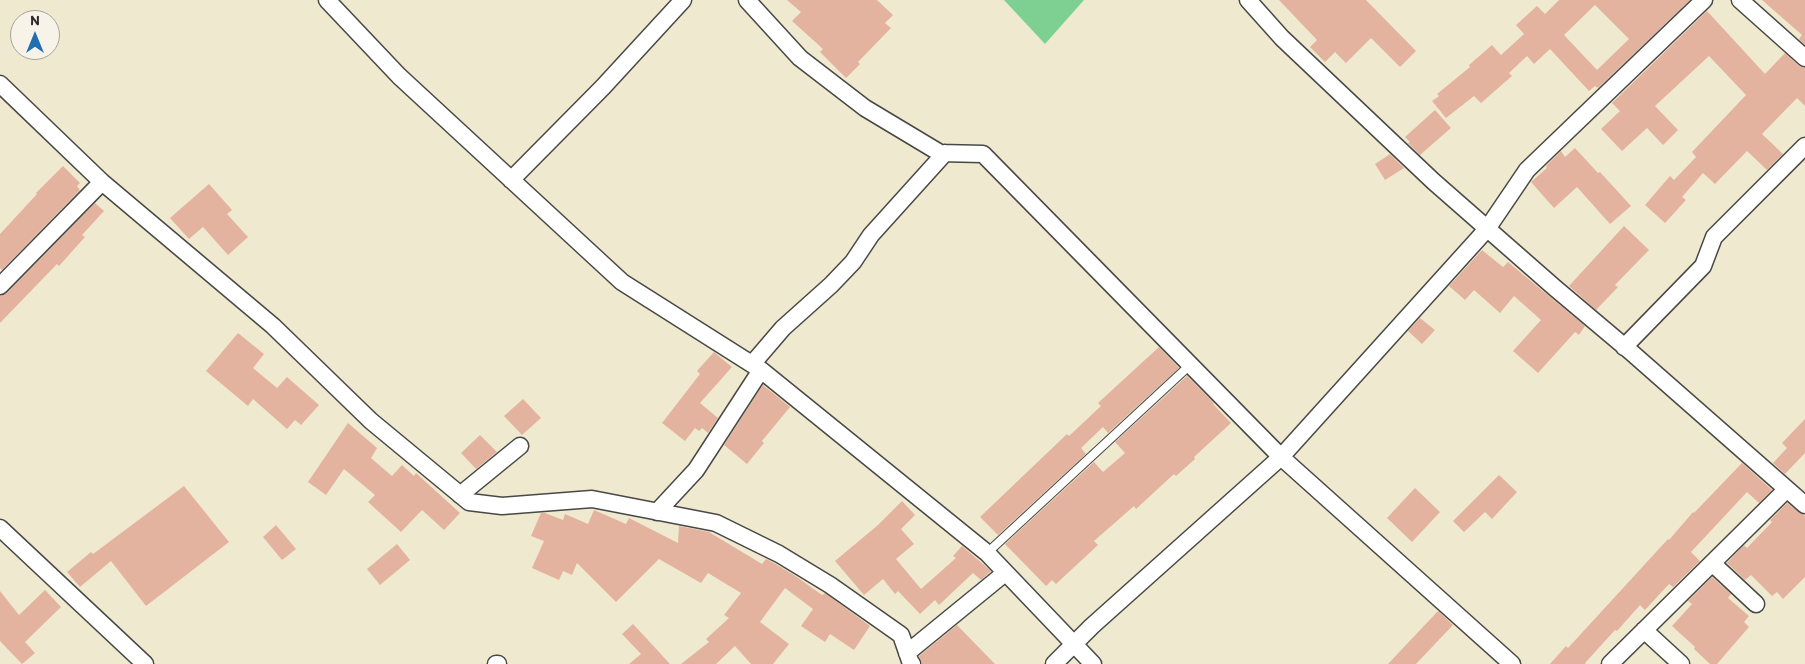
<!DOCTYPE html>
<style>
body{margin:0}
#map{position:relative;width:1805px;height:664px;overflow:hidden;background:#efe9d0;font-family:Itim,sans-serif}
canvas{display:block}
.north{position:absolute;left:10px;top:10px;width:50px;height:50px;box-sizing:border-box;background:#f7f3e8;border:1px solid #a5a39c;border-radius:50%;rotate:0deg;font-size:14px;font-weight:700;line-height:20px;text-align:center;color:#2b2b2b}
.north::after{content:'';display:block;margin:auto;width:18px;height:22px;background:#1f6fb2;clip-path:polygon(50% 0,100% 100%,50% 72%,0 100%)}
</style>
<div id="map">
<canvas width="1805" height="664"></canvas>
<div class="north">N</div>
</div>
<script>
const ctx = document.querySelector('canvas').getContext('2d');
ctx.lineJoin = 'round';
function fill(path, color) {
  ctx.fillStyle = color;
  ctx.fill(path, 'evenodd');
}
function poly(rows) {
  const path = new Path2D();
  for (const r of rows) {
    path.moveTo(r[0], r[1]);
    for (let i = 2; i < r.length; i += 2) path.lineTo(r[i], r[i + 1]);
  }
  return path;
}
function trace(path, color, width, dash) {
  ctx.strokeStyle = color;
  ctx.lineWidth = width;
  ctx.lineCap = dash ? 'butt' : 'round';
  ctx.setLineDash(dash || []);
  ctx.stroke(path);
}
fill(poly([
 [1004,0,1084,0,1045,44]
]), '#7dd092');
fill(poly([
 [787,0,877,0,893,15,885,23,891,28,858,62,860,64,846,78,820,52,823,49,792,21,801,12],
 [1279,0,1366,0,1416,51,1400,67,1371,38,1346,63,1335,52,1325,62,1310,47,1317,40],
 [1559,0,1690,0,1598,88,1595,86,1589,91,1550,49,1534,64,1527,56,1509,73,1512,76,1481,103,1474,96,1446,118,1432,101,1439,96,1437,94,1470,67,1469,65,1492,45,1501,55,1524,34,1516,25,1537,6,1545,14],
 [1595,5,1629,39,1597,70,1564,35],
 [1762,0,1805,0,1805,45,1799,39,1802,35],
 [1707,11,1765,74,1785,53,1798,65,1805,68,1805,106,1797,98,1762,134,1783,154,1767,170,1747,151,1715,184,1703,173,1682,197,1686,200,1665,223,1645,205,1670,176,1674,180,1696,157,1692,152,1746,95,1709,56,1655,106,1678,130,1663,145,1647,128,1622,151,1601,129,1620,111,1612,103],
 [1435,110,1451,128,1420,155,1408,143,1410,142,1405,137],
 [1575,148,1598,173,1600,172,1631,206,1610,224,1577,187,1554,208,1531,182,1547,168,1546,166,1561,151,1565,157],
 [1390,154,1404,168,1385,180,1375,164],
 [63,166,80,183,77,186,80,190,2,270,0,268,0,234,37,194,36,193],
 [209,184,232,210,227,214,248,237,228,255,203,227,189,239,170,218],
 [95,203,104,211,82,235,85,237,59,266,57,264,0,323,0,296,7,293],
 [1624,226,1649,250,1615,285,1618,287,1596,310,1569,286],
 [1482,250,1503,267,1508,262,1585,326,1579,335,1575,332,1538,373,1513,351,1541,320,1514,296,1500,313,1474,290,1465,300,1449,286],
 [1420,318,1435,330,1422,344,1408,331],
 [238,333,264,354,253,368,277,388,287,377,319,405,301,425,295,420,287,429,253,399,248,406,206,371],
 [1159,347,1179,368,1108,433,1103,427,1081,448,1086,454,998,535,980,517,1067,434,1069,436,1101,406,1098,403],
 [714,352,732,367,700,403,718,418,708,433,702,428,699,431,695,428,685,441,662,423,700,374,697,371],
 [1187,376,1214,403,1213,404,1231,423,1194,457,1195,459,1176,476,1174,474,1136,509,1134,506,1094,541,1098,545,1056,584,1052,580,1046,586,1005,544,1094,462,1103,472,1125,453,1115,442],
 [763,385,790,407,762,441,764,443,747,464,724,445],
 [523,399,541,418,522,435,504,416],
 [1805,419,1805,453,1785,474,1773,463,1787,448,1782,443],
 [348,423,377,448,371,458,392,476,402,465,414,476,416,473,460,513,444,530,422,510,401,532,368,502,375,495,344,469,326,495,308,482],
 [480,435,497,452,476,469,461,453],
 [1742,463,1772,490,1759,503,1747,492,1691,552,1700,561,1673,587,1669,584,1645,610,1640,605,1617,631,1615,630,1585,663,1586,664,1550,664,1566,646,1568,648,1668,539,1669,540,1693,512,1694,513],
 [1499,475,1517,492,1492,519,1485,512,1464,532,1453,521],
 [184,486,229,542,146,606,111,561,80,587,67,572,91,552,93,554],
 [1415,488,1440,512,1412,542,1387,518],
 [902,501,915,515,901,529,914,544,896,559,921,589,956,558,953,556,962,546,991,571,981,580,973,573,939,605,935,600,920,614,898,591,895,594,883,579,864,595,835,561,878,525],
 [1787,503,1805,516,1805,577,1783,599,1777,592,1772,596,1751,575,1745,580,1727,563,1744,545,1747,548,1772,522,1770,520],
 [594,510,626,524,629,518,678,543,679,526,709,532,762,564,766,559,774,563,797,577,822,595,825,593,870,626,854,650,830,634,825,642,801,626,813,609,785,588,760,622,789,644,773,664,751,664,735,646,716,664,681,664,709,642,706,639,729,618,724,615,741,593,708,573,701,583,659,559,616,602,577,563,572,575,563,571,559,580,532,568,544,541,531,536,541,513,545,513,563,520,565,514,588,524],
 [276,525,296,549,282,560,263,537],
 [397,544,410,560,380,585,367,569],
 [1712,577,1731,594,1728,598,1749,616,1744,622,1749,627,1717,664,1710,664,1694,649,1695,647,1672,626,1692,604,1688,601],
 [45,590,61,607,25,642,35,653,22,664,0,641,0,591,19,615],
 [1438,611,1453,625,1416,664,1388,664],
 [633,624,647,639,670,664,629,664,641,654,622,634],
 [957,625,995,664,922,664,919,656]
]), '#e4b39f');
const service = poly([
 [987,553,1190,365]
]);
const minor = poly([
 [327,0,399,76,622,282,761,370,987,553,1093,664],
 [747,0,800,58,865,108,940,153,983,154,1281,457,1512,664],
 [1248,0,1282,38,1433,181,1555,288,1631,352,1805,505],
 [1740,0,1805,58],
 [0,84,102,182,273,326,371,421,469,502,502,506,592,499,716,523,779,554,830,585,901,635,910,661,912,664],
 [511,180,603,87,683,0],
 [0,286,102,182],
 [1624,347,1703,266,1714,237,1805,146],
 [753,363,783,328,831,285,853,262,871,235,945,153],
 [460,495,520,446],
 [657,512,696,470,761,370],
 [0,528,145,664],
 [1712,563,1756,604],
 [1644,630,1681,664],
 [907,653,1005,573],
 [496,664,498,664],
 [1054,664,1092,626,1281,457,1487,229,1527,170,1704,0],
 [1610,664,1787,489]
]);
trace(service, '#484844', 10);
trace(minor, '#484844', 19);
trace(service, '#fff', 8);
trace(minor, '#fff', 16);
</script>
